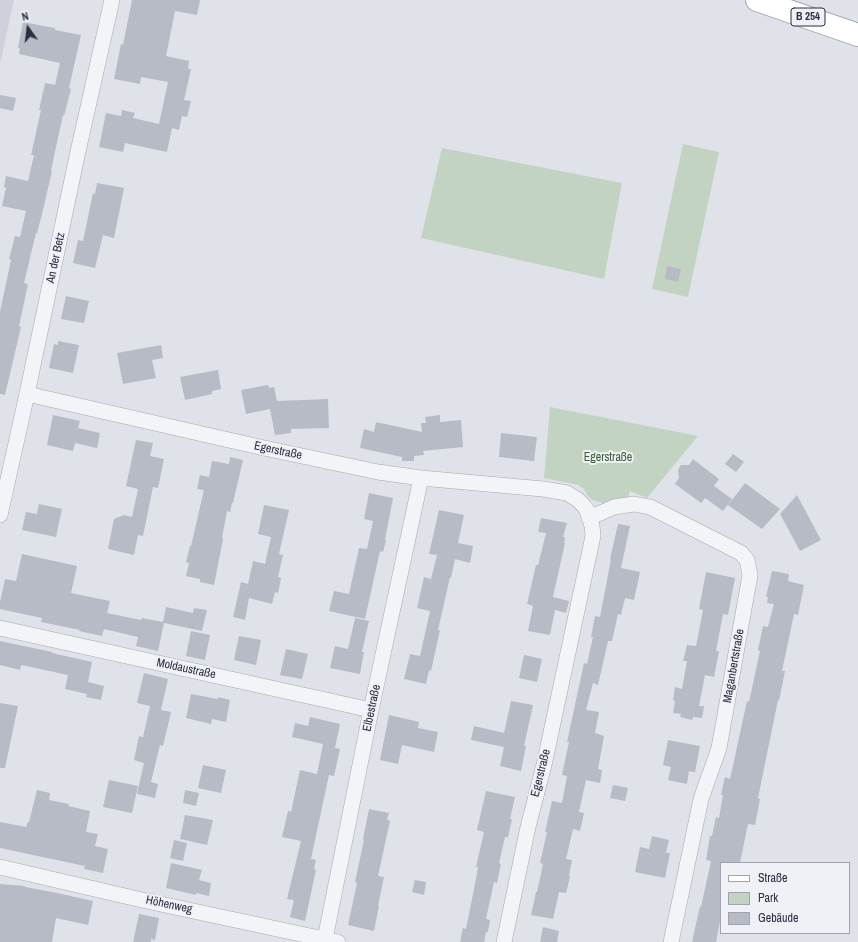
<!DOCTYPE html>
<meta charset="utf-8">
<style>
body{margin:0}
#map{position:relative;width:858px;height:942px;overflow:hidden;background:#e0e2e9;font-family:"Archivo Narrow",sans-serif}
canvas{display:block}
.legend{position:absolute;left:720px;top:862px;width:130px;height:72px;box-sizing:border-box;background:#eff1f6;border:1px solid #a0a3ad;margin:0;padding:5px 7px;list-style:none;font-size:12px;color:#292e40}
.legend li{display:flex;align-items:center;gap:8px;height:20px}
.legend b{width:20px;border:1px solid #a0a3ad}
.north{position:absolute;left:8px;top:8px;width:40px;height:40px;-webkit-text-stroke:3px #eff1f6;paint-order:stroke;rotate:346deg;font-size:11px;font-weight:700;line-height:16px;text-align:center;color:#292e40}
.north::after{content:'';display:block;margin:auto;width:14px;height:18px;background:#292e40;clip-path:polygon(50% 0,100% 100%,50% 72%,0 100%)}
</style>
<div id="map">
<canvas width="858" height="942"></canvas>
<ul class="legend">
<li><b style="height:5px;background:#fff"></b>Straße</li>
<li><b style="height:11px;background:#c3d3c1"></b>Park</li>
<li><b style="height:11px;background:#b7bbc6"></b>Gebäude</li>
</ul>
<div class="north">N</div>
</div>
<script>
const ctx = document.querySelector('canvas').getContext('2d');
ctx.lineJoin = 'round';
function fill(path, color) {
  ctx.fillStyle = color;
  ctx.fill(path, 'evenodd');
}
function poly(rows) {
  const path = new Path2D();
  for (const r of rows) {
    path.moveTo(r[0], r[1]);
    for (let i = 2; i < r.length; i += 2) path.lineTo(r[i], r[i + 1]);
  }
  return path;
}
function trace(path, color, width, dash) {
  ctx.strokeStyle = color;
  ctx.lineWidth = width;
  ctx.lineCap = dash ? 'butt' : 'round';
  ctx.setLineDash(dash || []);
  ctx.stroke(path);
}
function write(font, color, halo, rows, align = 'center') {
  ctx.font = font + ' "Archivo Narrow",sans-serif';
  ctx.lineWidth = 4;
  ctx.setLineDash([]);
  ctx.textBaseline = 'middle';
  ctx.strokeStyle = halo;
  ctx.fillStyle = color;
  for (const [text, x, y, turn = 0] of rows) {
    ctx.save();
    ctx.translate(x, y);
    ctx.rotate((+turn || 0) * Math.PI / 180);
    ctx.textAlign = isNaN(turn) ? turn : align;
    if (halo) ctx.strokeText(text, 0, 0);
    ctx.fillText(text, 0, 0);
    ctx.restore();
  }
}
fill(poly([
 [0,0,14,0,0,64]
]), '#ced1db');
fill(poly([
 [683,144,719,152,688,297,652,289],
 [442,148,622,183,604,279,421,238],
 [550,407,698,436,647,498,630,491,628,497,621,501,607,504,592,500,587,495,584,489,578,485,544,478]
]), '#c3d3c1');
fill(poly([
 [132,0,200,0,197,15,175,11,166,56,189,61,188,69,191,69,184,100,191,101,187,117,182,116,179,130,172,128,167,152,125,143,123,152,99,147,106,113,121,116,122,110,135,113,133,118,159,124,168,82,141,77,140,84,114,79,121,44,123,45],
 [23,22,55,28,55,30,81,35,69,88,71,89,64,116,63,115,51,170,52,171,42,214,37,233,36,233,24,283,28,284,19,326,21,327,5,395,0,394,0,312,11,260,9,259,15,236,20,237,26,211,2,206,6,188,4,187,6,176,28,181,34,155,31,155,41,110,39,110,45,83,55,85,60,63,19,54,20,48,18,48],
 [0,95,16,98,13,111,0,108],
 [97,183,124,188,114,238,103,235,95,268,73,263,78,240,83,241,93,193,95,194],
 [667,266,681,269,678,282,665,279],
 [66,296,89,301,84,323,61,319],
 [58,341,79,345,73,373,49,368,54,344,58,345],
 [161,345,163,358,152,360,156,378,123,384,117,353],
 [218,370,221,389,212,391,212,394,185,400,180,377],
 [268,385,269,388,274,387,277,401,328,399,329,428,291,429,291,433,275,435,270,409,246,414,241,390],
 [53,415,80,421,78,428,100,433,97,448,75,443,73,451,47,445],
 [440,415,440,422,461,420,463,447,423,451,424,455,414,456,414,461,402,461,402,457,360,448,364,429,374,432,376,422,422,432,421,423,426,423,425,417],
 [501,433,537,437,534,461,499,457],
 [136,440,153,443,150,456,164,459,158,488,153,487,143,536,138,535,134,555,108,549,114,519,124,515,132,517,138,489,126,486],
 [733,454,744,462,736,472,725,464],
 [230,457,243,460,233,503,232,503,230,512,227,511,222,538,223,539,214,585,200,582,200,579,186,576,189,563,186,562,190,546,191,546,204,490,197,489,200,475,209,477,212,461,229,464],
 [693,459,719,479,714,486,732,499,723,511,705,498,701,503,675,484,679,478,678,470,681,465,689,465],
 [745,483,780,509,762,529,728,505],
 [369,493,393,498,385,540,386,540,383,552,380,551,365,619,329,611,334,591,349,594,359,548,367,549,373,521,364,519],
 [797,495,821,540,800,551,780,514],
 [39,504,62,509,56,537,22,530,26,512,37,514],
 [264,505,289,510,279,554,283,555,278,577,281,578,278,593,275,592,272,604,249,598,245,620,233,617,241,582,248,584,253,561,265,564,271,537,258,534],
 [439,510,464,515,458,543,473,546,470,563,455,559,451,578,450,577,438,630,440,630,431,671,429,670,426,684,404,679,410,654,420,656,430,611,417,608,424,577,431,579,437,555,429,554],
 [541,518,567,523,563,537,565,537,564,543,565,543,553,597,569,601,566,613,555,610,550,635,528,631,533,606,527,604,536,565,538,565,546,533,538,532],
 [618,524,630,526,621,568,640,572,634,600,625,598,621,615,618,614,612,641,608,641,598,685,593,683,586,710,599,712,595,733,604,736,598,769,602,770,600,783,586,780,579,812,584,813,580,831,573,829,566,859,572,860,569,876,570,877,566,893,559,892,553,919,531,915,536,892,537,892,543,864,540,863,547,832,545,832,552,801,562,803,567,776,562,775,569,742,567,742,584,663,587,664,593,637,591,637,595,616,600,617,611,559,610,559],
 [22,554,77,566,71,593,110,601,107,613,141,620,142,618,163,622,166,607,193,613,194,608,207,610,202,631,164,623,158,651,136,646,138,637,104,629,102,636,79,631,80,630,41,622,42,618,0,609,0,602,5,579,16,581],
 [772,571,789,574,788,581,804,585,798,615,794,614,782,671,785,671,779,701,778,700,758,798,760,799,755,825,748,824,740,863,721,863,721,916,716,942,692,942,700,906,701,907,711,861,706,860,710,836,712,836,716,817,719,818,723,795,721,795,725,777,730,779,747,701,749,702,760,651,758,650,763,626,768,627,774,604,767,603,768,597,766,597],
 [706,572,735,578,728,615,723,614,716,651,719,651,714,677,705,675,699,706,704,706,702,718,693,717,692,720,680,717,681,714,673,713,675,701,673,700,675,687,682,689,687,661,683,661,687,645,696,646,703,610,699,609],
 [355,618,369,621,362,652,364,652,360,674,330,668,335,646,348,649],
 [191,631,210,635,205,660,186,656],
 [239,636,261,640,256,665,234,660],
 [0,641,52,652,52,653,92,662,88,682,104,686,101,700,86,697,87,694,65,689,68,675,21,665,20,670,0,665],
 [286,649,308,654,302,679,280,675],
 [524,655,542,659,537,682,519,678],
 [144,673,168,679,161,710,171,712,163,746,160,745,151,782,158,784,155,798,137,794,144,763,134,760,139,736,143,737,150,706,137,703],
 [191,694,218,699,218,697,230,700,226,722,212,719,211,724,186,718],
 [511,701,533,705,524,746,526,746,521,771,500,766,504,747,471,740,474,726,504,733],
 [0,703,18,706,5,768,0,768],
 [389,715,419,722,418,728,438,732,434,752,402,745,398,764,380,760],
 [310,717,340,724,335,748,340,749,334,776,329,775,311,859,316,860,314,869,316,870,305,921,290,917,294,900,287,899,301,841,282,837,288,811,291,812,300,770,317,774,323,744,292,737,295,723,308,726],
 [668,740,700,746,695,772,689,771,687,784,668,780,671,767,663,765],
 [203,765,226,770,221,793,198,788],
 [109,780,138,786,132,813,103,807],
 [613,785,628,788,625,801,610,798],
 [37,790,50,793,49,800,69,804,68,806,90,811,86,832,98,834,95,846,108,849,103,873,84,869,85,866,0,848,0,822,26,827,28,822,29,822],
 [185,790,199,793,196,806,183,803],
 [486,791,515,797,510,819,512,819,508,837,505,837,499,863,501,864,497,883,494,882,486,919,490,920,488,932,486,932,484,942,460,942,463,928,466,929,476,879,478,867,476,867,484,832,477,830],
 [369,809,389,813,387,820,390,821,378,876,384,877,378,906,379,906,374,931,348,925,357,883,355,882,364,840,363,839],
 [185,815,213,820,207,845,180,839],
 [652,836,669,840,666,853,670,853,665,878,635,872,640,847,649,849],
 [174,840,187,843,183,861,170,858],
 [171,863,202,870,199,880,211,883,209,896,196,893,196,895,166,888],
 [415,880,426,882,424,895,412,892],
 [0,884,25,886,25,887,57,893,93,901,88,925,56,918,52,942,0,942],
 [139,914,159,918,155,940,151,939,151,942,133,942],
 [543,927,559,931,557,942,540,942]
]), '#b7bbc6');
const street = poly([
 [27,394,264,448,378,472,421,478,543,489,567,493,578,500,584,506,587,510,592,526,593,536,544,765,528,827,504,942],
 [0,515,27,394,77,156,112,0],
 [589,518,614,507,634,504,650,507,741,553,747,560,750,575,719,748,701,799,671,942],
 [0,628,371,710],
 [0,867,142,900,338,942],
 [325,939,371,710,421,478]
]);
const primary = poly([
 [757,0,858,35]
]);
trace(street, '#a5a8b3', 16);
trace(primary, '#9fa5b4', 24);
trace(street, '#f3f4f7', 15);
trace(primary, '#fff', 22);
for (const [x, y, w] of [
 [808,17,34]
]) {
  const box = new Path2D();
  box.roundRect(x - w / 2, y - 9, w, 18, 3);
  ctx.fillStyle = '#eff1f6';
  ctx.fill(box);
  trace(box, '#292e40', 1);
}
write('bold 11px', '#292e40', null, [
 ["B 254",808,17]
]);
write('12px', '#292e40', '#eff1f6', [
 ["An der Betz",56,258,-78],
 ["Egerstraße",278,451,12],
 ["Maganbertstraße",734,666,-80],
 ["Moldaustraße",186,669,12],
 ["Elbestraße",372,708,-78],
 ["Egerstraße",541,773,-76],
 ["Höhenweg",169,905,12]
]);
write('12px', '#385c36', '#eff1f6', [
 ["Egerstraße",608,458]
]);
</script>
